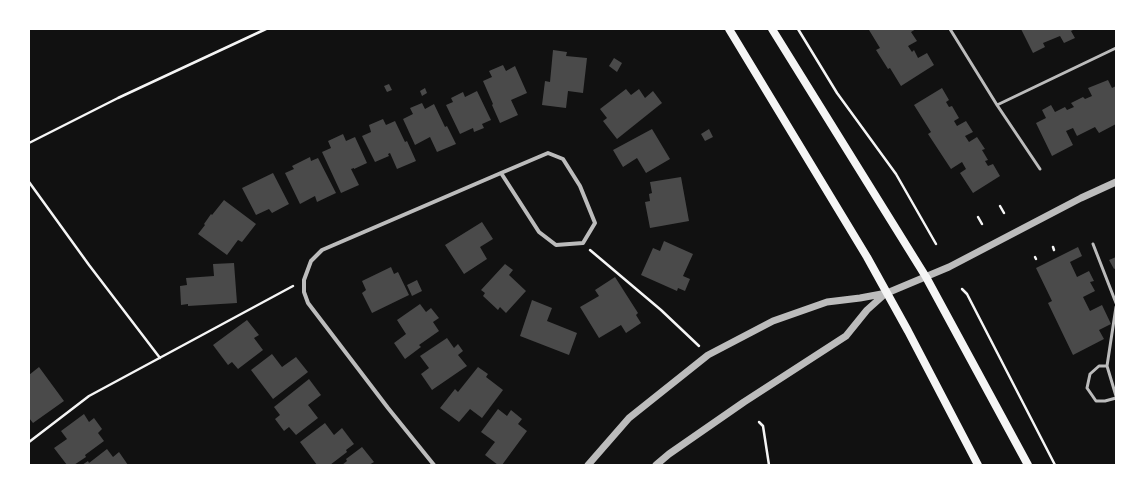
<!DOCTYPE html>
<style>
body{margin:0}
#map{position:relative;width:1145px;height:494px;overflow:hidden;background:#111;font-family:"Asap Condensed",sans-serif}
canvas{display:block}
.frame{position:absolute;inset:0;border:30px solid #fff;pointer-events:none}
</style>
<div id="map">
<canvas width="1145" height="494"></canvas>
<div class="frame"></div>
</div>
<script>
const ctx = document.querySelector('canvas').getContext('2d');
ctx.lineJoin = 'round';
function fill(path, color) {
  ctx.fillStyle = color;
  ctx.fill(path, 'evenodd');
}
function poly(rows) {
  const path = new Path2D();
  for (const r of rows) {
    path.moveTo(r[0], r[1]);
    for (let i = 2; i < r.length; i += 2) path.lineTo(r[i], r[i + 1]);
  }
  return path;
}
function trace(path, color, width, dash) {
  ctx.strokeStyle = color;
  ctx.lineWidth = width;
  ctx.lineCap = dash ? 'butt' : 'round';
  ctx.setLineDash(dash || []);
  ctx.stroke(path);
}
fill(poly([
 [871,29,916,29,911,32,917,41,908,46,912,52,914,50,918,58,927,53,934,65,901,86,890,68,888,69,876,50,880,48,869,30],
 [1021,29,1075,29,1071,31,1075,38,1064,43,1060,36,1043,43,1045,47,1033,53],
 [553,50,567,52,566,56,587,58,583,93,568,91,566,108,542,105,545,81,550,82],
 [614,58,622,63,617,72,609,66],
 [503,65,506,71,515,66,527,93,511,100,518,115,500,123,492,105,493,104,483,81,492,77,489,71],
 [1108,80,1112,88,1116,86,1116,124,1099,133,1095,127,1077,136,1073,128,1066,131,1073,145,1052,156,1036,123,1046,118,1042,110,1051,105,1055,112,1065,107,1067,110,1074,107,1071,103,1083,97,1085,99,1092,96,1088,88],
 [389,84,392,90,387,92,384,86],
 [425,88,427,93,422,96,420,91],
 [942,88,949,100,946,102,949,107,952,106,959,118,954,121,957,126,966,121,973,132,965,136,969,142,977,137,985,149,982,150,988,160,985,161,988,166,993,164,1000,176,973,193,960,173,966,169,962,162,951,169,928,134,931,132,914,105],
 [626,89,631,95,639,89,645,98,653,91,662,103,617,139,603,121,607,118,600,109],
 [477,91,491,120,482,124,484,128,474,132,473,128,460,134,446,105,453,102,451,98,463,92,465,97],
 [422,103,425,109,434,104,445,127,447,126,456,144,437,152,430,137,415,145,403,119,413,114,410,108],
 [383,119,386,125,395,121,405,142,407,141,416,161,397,169,390,153,388,154,389,156,375,162,362,136,371,132,369,125],
 [652,129,670,159,646,173,637,158,623,167,613,150],
 [709,129,713,137,705,141,701,134],
 [343,134,346,141,355,137,367,163,354,169,354,168,351,169,359,185,341,193,322,152,331,148,328,141],
 [310,157,311,161,318,158,336,193,317,202,315,196,300,204,285,173,294,169,292,166],
 [273,173,289,204,272,213,269,209,256,215,242,188],
 [681,177,689,221,650,228,645,202,650,201,649,194,652,193,650,182],
 [224,200,256,224,242,242,238,240,227,255,198,234,205,225,204,224,211,214,212,215],
 [482,222,493,239,480,247,487,259,464,274,445,245],
 [664,241,693,254,683,276,690,279,685,291,678,288,677,291,641,275,653,248,660,251],
 [1078,247,1082,256,1070,262,1077,277,1089,271,1094,281,1090,282,1095,291,1083,297,1090,311,1102,305,1111,324,1099,330,1104,339,1073,355,1048,303,1052,301,1036,268],
 [1116,257,1116,268,1114,269,1109,260],
 [234,263,237,303,188,306,188,304,181,305,180,286,187,285,186,278,214,276,213,264],
 [505,264,513,270,509,275,526,291,506,313,500,307,498,310,483,296,485,293,481,290],
 [391,267,394,274,398,272,409,295,372,313,362,293,366,290,362,281],
 [615,277,638,313,636,315,641,323,626,333,621,325,599,338,580,307,599,296,595,290],
 [417,280,422,291,412,296,407,285],
 [532,300,552,308,547,321,577,333,569,355,520,336],
 [420,304,426,312,431,308,439,318,433,322,439,331,419,345,421,347,405,359,394,343,406,334,397,320],
 [247,320,259,335,254,338,263,350,238,369,232,362,228,365,213,345],
 [447,338,454,348,458,344,463,351,458,355,467,366,432,390,421,374,429,368,420,356],
 [272,354,282,367,296,357,308,372,273,399,251,370],
 [39,367,64,401,33,423,29,418,29,375],
 [478,367,488,374,486,377,503,390,482,418,470,409,459,422,440,408,455,389,458,392],
 [309,379,321,395,308,405,318,418,296,435,289,427,284,431,275,419,280,415,274,407],
 [498,409,507,416,511,410,522,419,518,424,527,431,502,465,498,465,485,455,495,442,481,432],
 [84,414,89,422,94,418,102,429,98,433,104,441,85,455,86,457,74,465,67,465,54,448,67,439,61,431],
 [325,423,334,435,342,428,354,444,346,450,347,452,330,465,317,465,300,442],
 [362,447,374,462,369,465,342,465,347,461,346,459],
 [107,449,113,457,119,452,128,465,82,465,88,461,89,463]
]), '#4a4a4a');
trace(poly([
 [798,29,837,93,896,174,936,244],
 [29,143,118,98,266,29],
 [29,182,89,265,160,358],
 [1000,206,1004,213],
 [978,217,982,224],
 [1053,247,1054,250],
 [590,250,661,310,699,346],
 [1035,257,1036,259],
 [962,289,967,294,1055,465],
 [759,422,763,426,769,465],
 [29,442,89,396,293,286]
]), '#f5f5f5', 2.5);
trace(poly([
 [950,29,997,105,1040,169],
 [997,105,1116,48],
 [1093,244,1116,303],
 [1116,307,1107,366,1116,396],
 [1107,366,1099,366,1090,374,1087,388,1096,401,1105,401,1116,398]
]), '#bcbcbc', 3);
trace(poly([
 [434,465,388,408,308,303,304,292,304,280,311,261,322,250,501,173,548,153,563,159,580,186,595,223,583,243,556,245,539,232,501,173]
]), '#bcbcbc', 4);
trace(poly([
 [588,465,629,418,708,355,773,321,827,302,860,298,887,293,949,267,1081,198,1116,182],
 [656,465,669,454,744,402,846,336,867,310,886,293]
]), '#bcbcbc', 7);
trace(poly([
 [729,29,867,257,908,331,978,465],
 [772,29,926,277,1028,465]
]), '#f5f5f5', 8);
</script>
